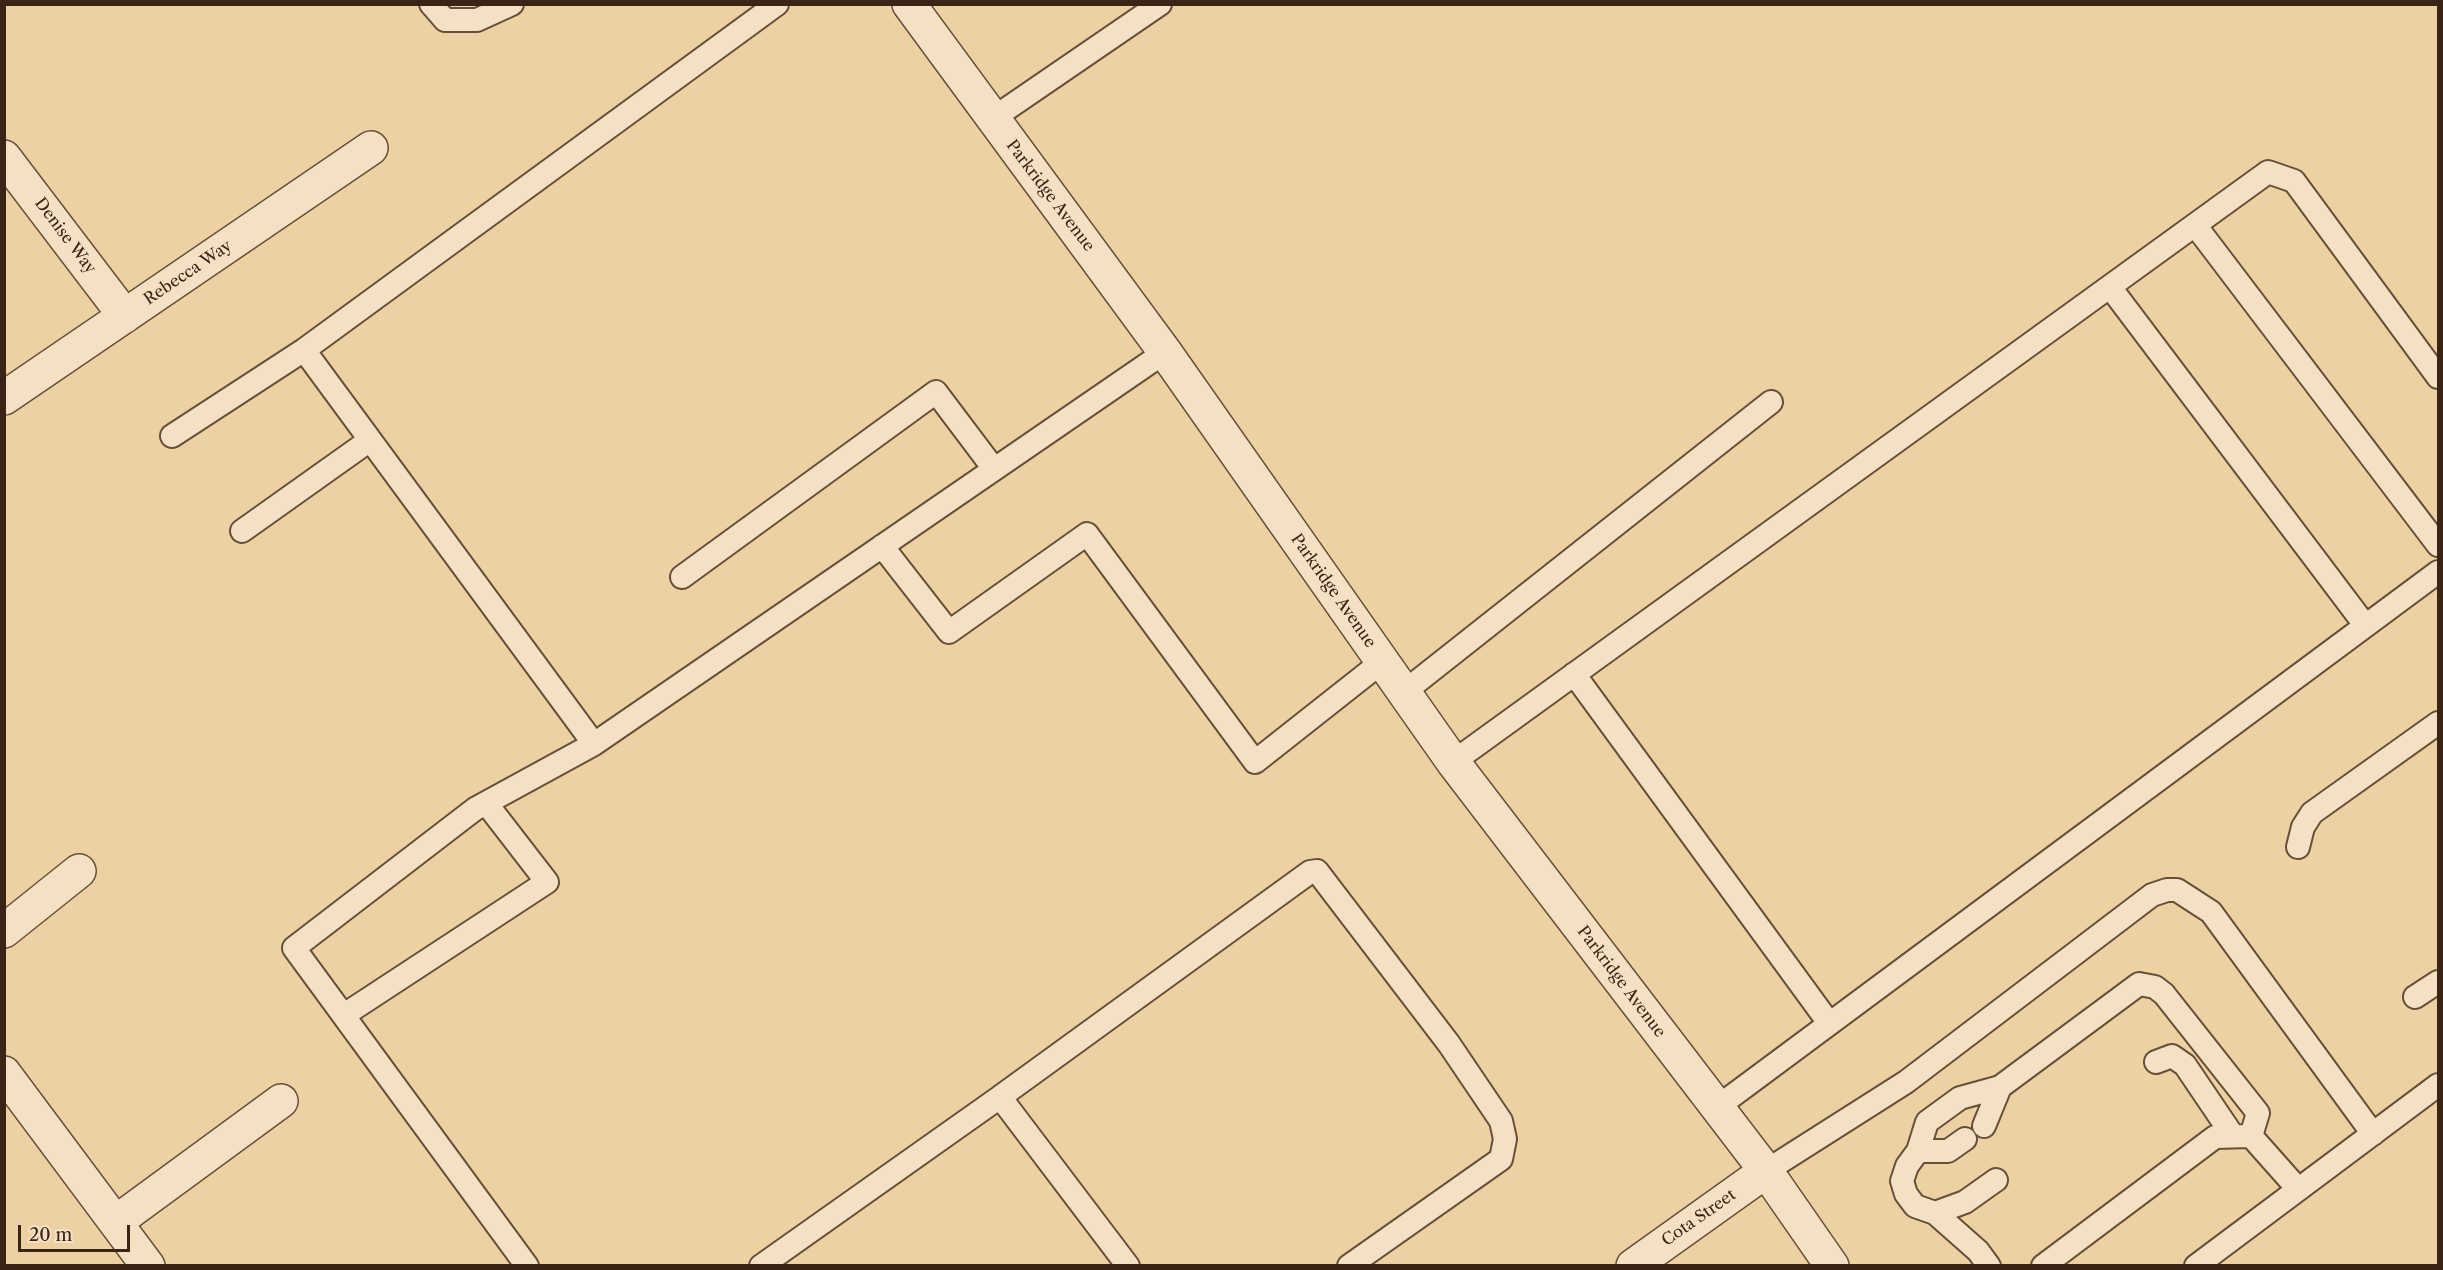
<!DOCTYPE html>
<style>
body{margin:0}
#map{position:relative;width:2443px;height:1270px;overflow:hidden;background:#eed1a3;font-family:"Libre Caslon Text",serif}
canvas{display:block}
.frame{position:absolute;inset:0;border:6px solid #392416;pointer-events:none}
.scale{position:absolute;left:18px;top:1225px;width:112px;height:27px;box-sizing:border-box;border:3px solid #392416;border-top:0;padding-left:8px;font-size:18px;line-height:21px;white-space:nowrap;color:#392416;-webkit-text-stroke:4px #f4e1c3;paint-order:stroke}
</style>
<div id="map">
<canvas width="2443" height="1270"></canvas>
<div class="frame"></div>
<div class="scale">20 m</div>
</div>
<script>
const ctx = document.querySelector('canvas').getContext('2d');
ctx.lineJoin = 'round';
function poly(rows) {
  const path = new Path2D();
  for (const r of rows) {
    path.moveTo(r[0], r[1]);
    for (let i = 2; i < r.length; i += 2) path.lineTo(r[i], r[i + 1]);
  }
  return path;
}
function trace(path, color, width, dash) {
  ctx.strokeStyle = color;
  ctx.lineWidth = width;
  ctx.lineCap = dash ? 'butt' : 'round';
  ctx.setLineDash(dash || []);
  ctx.stroke(path);
}
function write(font, color, halo, rows, align = 'center') {
  ctx.font = font + ' "Libre Caslon Text",serif';
  ctx.lineWidth = 6;
  ctx.setLineDash([]);
  ctx.textBaseline = 'middle';
  ctx.strokeStyle = halo;
  ctx.fillStyle = color;
  for (const [text, x, y, turn = 0] of rows) {
    ctx.save();
    ctx.translate(x, y);
    ctx.rotate((+turn || 0) * Math.PI / 180);
    ctx.textAlign = isNaN(turn) ? turn : align;
    if (halo) ctx.strokeText(text, 0, 0);
    ctx.fillText(text, 0, 0);
    ctx.restore();
  }
}
const service = poly([
 [431,4,445,20,477,20,512,4],
 [992,119,1160,4],
 [2195,225,2438,545],
 [2110,287,2365,625],
 [172,436,304,350],
 [242,531,370,440],
 [882,546,949,632,1087,534,1255,762,1383,661],
 [682,577,936,392,994,469],
 [1574,674,1829,1023],
 [1404,692,1771,402],
 [594,744,304,350,777,4],
 [1453,762,2268,172,2294,181,2438,377],
 [2298,847,2303,827,2312,813,2438,723],
 [2415,997,2438,982],
 [344,1015,547,882,486,803],
 [2156,1062,2172,1056,2185,1065,2233,1136],
 [1000,1097,1310,872,1317,871,1449,1044,1501,1121,1505,1139,1501,1159,1349,1266],
 [1716,1108,2438,572],
 [1984,1126,2000,1087],
 [1918,1151,1948,1151,1965,1139],
 [1766,1171,1906,1082,2152,895,2167,890,2177,890,2211,912,2373,1134],
 [1996,1180,1965,1202,1935,1213,1915,1206,1906,1194,1902,1181,1907,1166,1918,1151,1927,1122,1960,1098,2000,1087,2139,984,2155,987,2164,994,2258,1113,2251,1136],
 [1935,1213,1978,1251,1989,1266],
 [527,1266,294,948,475,809,594,744,1165,352],
 [761,1266,1000,1097,1128,1266],
 [2043,1266,2215,1137,2251,1136,2298,1189],
 [2196,1266,2438,1085]
]);
const minor = poly([
 [4,157,125,316],
 [4,398,371,148],
 [4,931,79,871],
 [4,1073,148,1266],
 [116,1222,281,1101]
]);
const tertiary = poly([
 [909,4,1165,352,1453,762,1766,1171,1832,1266],
 [1633,1266,1766,1171]
]);
trace(service, '#664f39', 26);
trace(minor, '#664f39', 36);
trace(tertiary, '#664f39', 36);
trace(service, '#f4e1c3', 22);
trace(minor, '#f4e1c3', 33);
trace(tertiary, '#f4e1c3', 33);
write('16px', '#392416', '#f4e1c3', [
 ["Parkridge Avenue",1050,196,53],
 ["Denise Way",65,236,53],
 ["Rebecca Way",188,273,-34],
 ["Parkridge Avenue",1333,591,55],
 ["Parkridge Avenue",1621,982,53],
 ["Cota Street",1699,1218,-35]
]);
</script>
